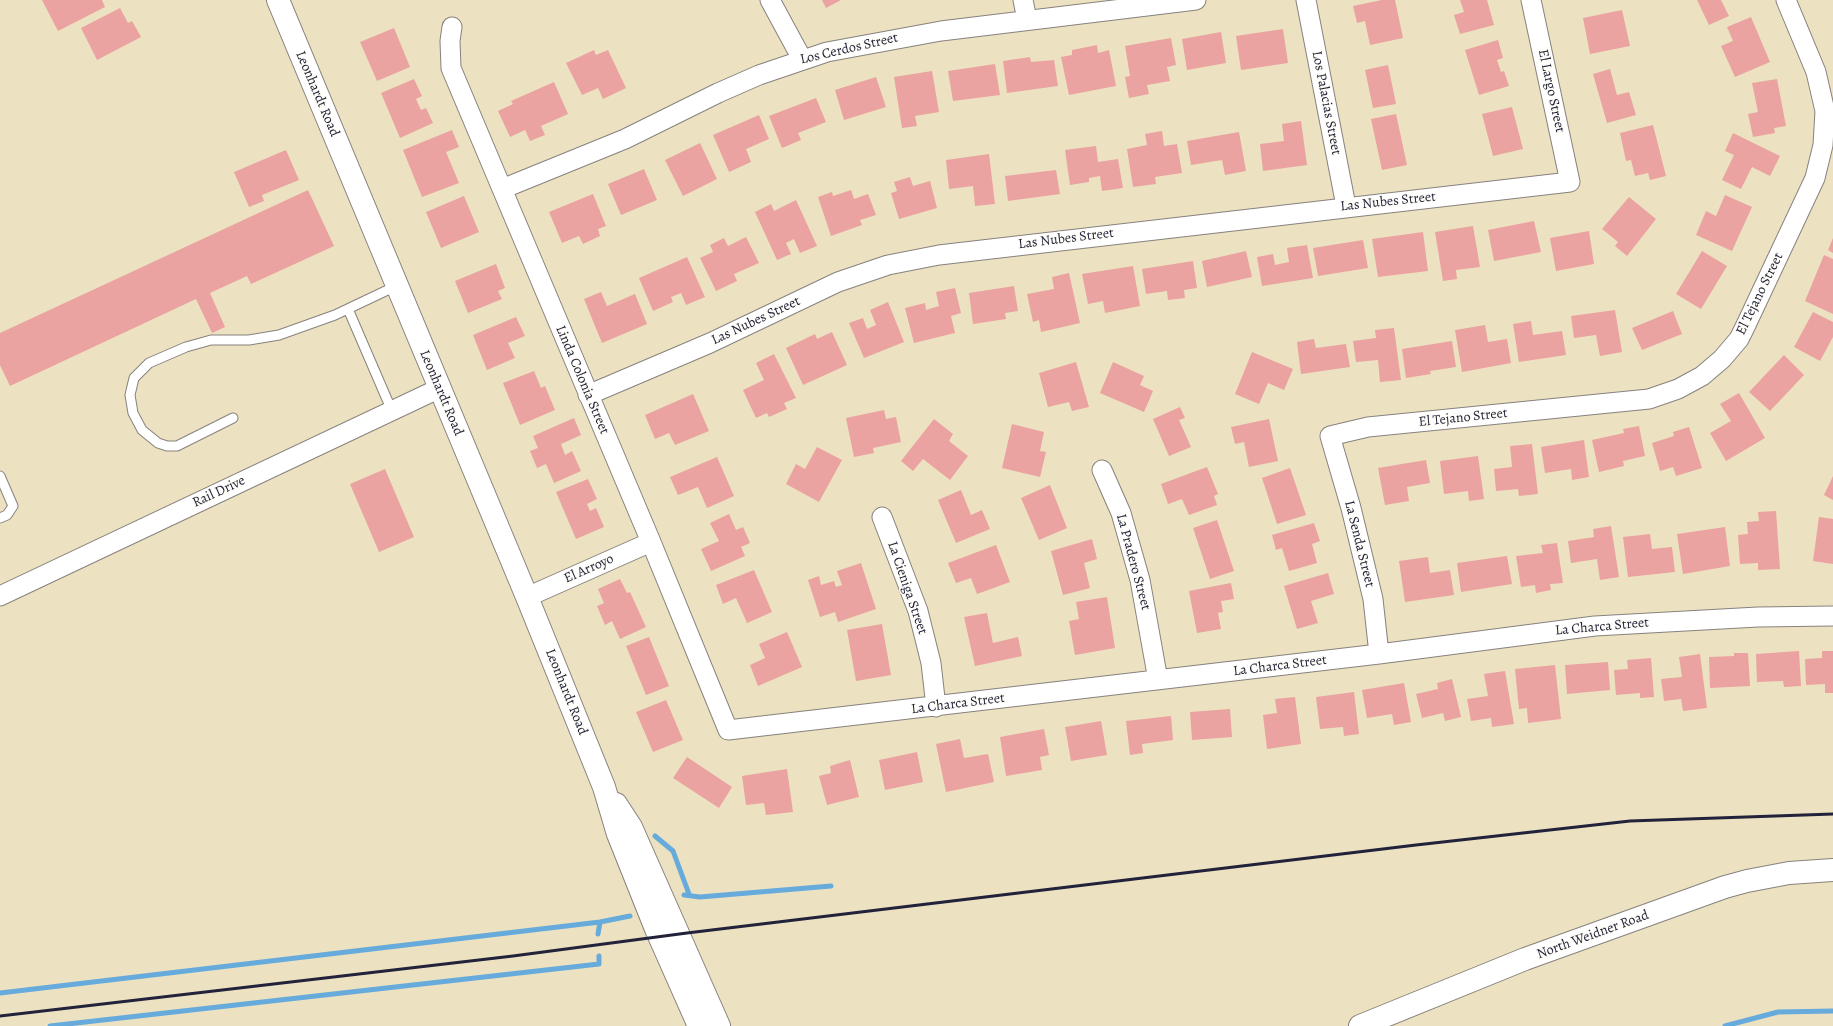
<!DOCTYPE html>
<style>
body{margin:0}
canvas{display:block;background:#ece1c0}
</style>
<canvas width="1833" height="1026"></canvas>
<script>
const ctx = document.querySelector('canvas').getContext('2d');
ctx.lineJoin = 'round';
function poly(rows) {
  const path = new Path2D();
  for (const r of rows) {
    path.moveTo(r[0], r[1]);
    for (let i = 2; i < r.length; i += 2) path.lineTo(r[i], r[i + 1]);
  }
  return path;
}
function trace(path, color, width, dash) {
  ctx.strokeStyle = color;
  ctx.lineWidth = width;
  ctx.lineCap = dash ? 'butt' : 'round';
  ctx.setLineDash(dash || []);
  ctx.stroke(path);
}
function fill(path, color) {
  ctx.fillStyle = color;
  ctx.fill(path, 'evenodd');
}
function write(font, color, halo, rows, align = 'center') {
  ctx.font = font + ' Alegreya,serif';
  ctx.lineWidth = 3;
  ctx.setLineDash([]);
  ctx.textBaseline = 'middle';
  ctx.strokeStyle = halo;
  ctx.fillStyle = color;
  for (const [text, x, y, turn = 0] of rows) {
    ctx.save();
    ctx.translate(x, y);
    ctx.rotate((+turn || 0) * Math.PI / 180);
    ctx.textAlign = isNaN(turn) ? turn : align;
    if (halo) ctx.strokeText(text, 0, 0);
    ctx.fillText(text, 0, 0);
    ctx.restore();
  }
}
trace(poly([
 [655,836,673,851,689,894],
 [684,895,700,897,831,886],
 [598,934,600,922],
 [0,993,600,922,630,916],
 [50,1026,599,964,599,956],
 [1725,1026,1778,1012,1833,1011]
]), '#67abdc', 5);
fill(poly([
 [42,0,102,0,105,7,58,31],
 [822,0,841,0,826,8],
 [1382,0,1395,0,1403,38,1370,45,1365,21,1357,23,1353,6],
 [1460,0,1487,0,1494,25,1460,34,1454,15,1464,12],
 [1697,0,1721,0,1729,16,1709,25],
 [120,8,128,23,132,21,141,37,97,60,81,28],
 [1622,10,1630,46,1590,54,1583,18],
 [1751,17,1770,62,1735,77,1721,46,1733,41,1727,27],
 [394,28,410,67,377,81,360,42],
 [1283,29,1288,63,1241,70,1236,36],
 [1221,32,1226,63,1187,70,1182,39],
 [1171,38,1176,65,1167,67,1170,81,1147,85,1149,94,1129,98,1125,77,1130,76,1125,46],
 [1498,40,1503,58,1497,60,1501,72,1504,71,1509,86,1479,95,1465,50],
 [1097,45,1098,53,1109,50,1116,86,1069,95,1061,57,1072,55,1072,50],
 [594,50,596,55,608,50,626,88,603,99,598,88,582,95,566,63],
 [1030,57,1031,62,1054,60,1058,86,1007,93,1003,61],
 [995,64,1000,95,953,101,948,71],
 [1388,65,1396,104,1373,108,1365,70],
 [1610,69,1617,95,1629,92,1636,115,1607,123,1593,74],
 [932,71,939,112,915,116,917,126,902,128,894,77],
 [876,77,886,107,844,120,835,90],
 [414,79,422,96,416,99,421,110,426,108,433,123,400,138,381,93],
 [1777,79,1786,126,1774,128,1775,133,1753,137,1748,114,1758,112,1752,83],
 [554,82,568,114,541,126,545,135,530,141,525,130,510,137,498,111,513,104,511,101],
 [816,98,826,122,798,133,801,140,782,148,769,116],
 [1512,107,1523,149,1493,156,1482,114],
 [1396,114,1407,165,1382,170,1371,119],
 [759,115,769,139,746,149,751,162,729,172,713,135],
 [1301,121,1307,165,1263,171,1260,144,1284,141,1282,124],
 [1653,125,1666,176,1650,180,1648,173,1635,176,1631,160,1626,161,1620,133],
 [452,130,459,147,446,152,459,183,422,197,403,150],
 [1162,131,1164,146,1177,144,1182,173,1155,177,1156,184,1133,187,1127,149,1147,145,1145,134],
 [1239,132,1246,171,1225,175,1222,160,1191,165,1187,141],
 [1733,133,1780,156,1770,176,1752,167,1741,189,1722,180,1734,155,1725,151],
 [700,143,717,179,683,196,665,160],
 [1096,146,1098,162,1118,159,1123,188,1102,191,1100,176,1089,178,1089,182,1070,185,1065,150],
 [286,150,299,180,262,195,264,201,249,207,234,172],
 [989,154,995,204,975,206,973,186,949,189,946,160],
 [644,169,657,200,621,215,608,184],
 [1056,170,1060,194,1008,201,1005,176],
 [910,177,913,186,930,181,937,208,899,219,891,193,897,191,894,182],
 [308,190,334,246,251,284,247,276,210,293,225,327,212,333,196,299,10,386,0,365,0,333],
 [851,190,854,199,868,194,876,215,860,220,862,225,831,236,818,197,832,192,833,196],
 [593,194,606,226,598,229,600,236,583,244,579,236,562,243,549,212],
 [1725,195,1752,207,1732,251,1696,235,1706,211,1716,216],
 [464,196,479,232,441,248,426,212],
 [1629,197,1656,219,1627,256,1615,246,1618,242,1602,229],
 [796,200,817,246,800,253,794,239,786,243,791,254,777,260,755,212,771,204,774,211],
 [1534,221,1541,252,1494,261,1488,230],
 [1473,226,1480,267,1456,270,1457,279,1443,281,1435,232],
 [1589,231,1594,264,1556,271,1550,238],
 [1423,232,1428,271,1378,277,1372,239],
 [746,237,759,263,734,274,737,281,716,291,700,258,713,252,710,245,724,238,728,246],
 [1833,238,1833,253,1828,250],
 [1363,240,1368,268,1318,276,1313,248],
 [1307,245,1313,278,1262,286,1257,257,1273,254,1275,265,1289,262,1287,248],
 [1246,251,1252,277,1207,287,1202,261],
 [1702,251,1727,266,1701,309,1676,294],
 [1824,255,1833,259,1833,314,1805,301],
 [687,257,705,297,686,305,681,293,671,297,673,302,653,311,639,278],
 [1193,261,1197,288,1184,290,1185,298,1168,300,1167,291,1146,294,1142,269],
 [496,264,505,288,498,291,502,299,468,313,455,281],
 [1133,266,1140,306,1105,313,1103,301,1088,304,1082,274],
 [1069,273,1080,323,1041,332,1039,320,1033,322,1027,294,1054,289,1052,277],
 [1014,286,1018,311,1005,313,1006,319,973,324,969,293],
 [955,288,961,313,951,316,955,333,914,343,905,308,925,303,926,310,939,306,936,292],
 [601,292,607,306,635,294,647,324,602,343,584,299],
 [888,302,904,342,864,358,849,323,863,318,867,329,876,325,870,310],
 [1615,310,1622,352,1600,356,1596,335,1574,338,1571,316],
 [1673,311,1682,334,1642,350,1632,328],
 [1813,312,1833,322,1833,337,1820,361,1794,347],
 [516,317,525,336,508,343,515,358,487,370,473,335],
 [1531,321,1533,335,1562,331,1566,355,1519,362,1513,324],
 [1485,325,1488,342,1507,339,1511,363,1462,372,1455,330],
 [1394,328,1401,380,1380,382,1378,360,1356,362,1353,341,1376,338,1375,330],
 [832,332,847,365,803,385,786,348,815,334,817,339],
 [1314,339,1316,348,1346,344,1350,367,1301,374,1297,342],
 [1452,341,1456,367,1430,371,1431,374,1406,378,1402,349],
 [1252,352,1293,369,1284,390,1268,383,1259,404,1235,394],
 [774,354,796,398,784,403,787,409,769,417,767,413,756,418,743,390,764,380,756,363],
 [1784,355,1804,375,1770,411,1749,392],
 [1076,362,1089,407,1072,411,1069,402,1048,407,1039,373],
 [1113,362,1144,376,1140,385,1153,391,1144,412,1100,393],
 [534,371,541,388,545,386,555,410,520,425,503,383],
 [1739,393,1765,438,1726,461,1710,433,1731,421,1720,404],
 [693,394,709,431,675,445,669,433,655,439,645,415],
 [1180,407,1185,418,1179,420,1191,447,1169,456,1153,419],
 [884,410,886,419,896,417,901,442,873,448,874,453,854,457,846,418],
 [574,418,581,435,561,444,565,455,572,451,581,471,554,483,546,464,537,468,530,451,538,448,533,436],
 [934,419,953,434,949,441,968,456,950,480,923,459,913,471,901,461],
 [1269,419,1278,461,1249,467,1244,442,1235,444,1231,427],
 [1012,424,1044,432,1040,451,1046,452,1040,477,1002,468],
 [1639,426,1645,456,1623,461,1624,466,1599,472,1592,440,1624,433,1623,429],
 [1689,427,1702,468,1676,476,1673,467,1660,471,1652,443,1674,436,1673,432],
 [1584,440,1589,477,1572,480,1571,469,1545,473,1541,447],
 [1532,444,1538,494,1519,496,1518,489,1496,491,1494,469,1512,467,1510,446],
 [817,447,842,460,819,502,786,484,796,464,805,469],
 [1478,456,1484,499,1469,501,1468,491,1444,494,1440,461],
 [717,457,734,496,707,508,698,487,678,495,670,477],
 [1426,460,1430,483,1407,487,1409,501,1385,505,1378,468],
 [1207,467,1218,494,1214,496,1217,505,1189,515,1182,499,1168,504,1161,484],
 [1290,468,1306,515,1277,524,1262,478],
 [385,469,414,537,379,552,350,484],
 [1833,476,1833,500,1824,495],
 [588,479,597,499,587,504,590,511,596,508,604,527,576,539,556,492],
 [1050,485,1067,528,1039,540,1021,498],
 [961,490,971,515,982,510,990,529,956,543,938,500],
 [1776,511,1780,569,1758,570,1758,563,1740,564,1738,535,1748,534,1747,522,1759,521,1758,512],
 [729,514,736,530,743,527,750,543,741,547,745,556,711,571,701,549,719,541,710,523],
 [1819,517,1833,519,1833,564,1813,561],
 [1217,520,1234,571,1210,579,1193,528],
 [1314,523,1320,541,1312,544,1317,563,1289,571,1282,548,1276,550,1272,535],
 [1611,526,1619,577,1600,580,1597,559,1571,563,1568,541,1594,537,1593,529],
 [1725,527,1730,566,1683,574,1677,534],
 [1650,534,1652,549,1672,547,1675,572,1628,577,1623,537],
 [1092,539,1097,559,1084,563,1090,588,1063,595,1051,551],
 [1557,543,1563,583,1550,584,1551,590,1536,593,1535,585,1521,587,1516,556,1543,553,1541,545],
 [996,545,1010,582,977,594,971,578,956,583,948,563],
 [1507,556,1512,584,1461,592,1457,563],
 [1428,557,1430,573,1450,570,1454,595,1405,602,1399,561],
 [861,563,876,609,838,622,835,612,820,617,808,580,819,576,821,585,834,581,836,587,842,585,837,571],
 [754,570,772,612,747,623,736,598,723,604,716,585],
 [1328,573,1334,594,1311,601,1318,623,1297,629,1284,586],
 [620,579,627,593,630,592,646,627,620,639,612,621,605,625,597,606,604,603,598,589],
 [1231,583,1234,599,1221,601,1223,612,1218,613,1221,629,1197,633,1189,591],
 [1107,597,1115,648,1075,655,1069,621,1079,619,1076,602],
 [987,613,993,643,1018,637,1022,656,975,666,964,617],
 [882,624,891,675,856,681,847,630],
 [787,632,802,667,758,686,750,665,765,658,759,644],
 [649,637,669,686,646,695,626,646],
 [1799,651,1801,686,1784,687,1783,681,1757,682,1756,654],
 [1822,651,1833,651,1833,693,1825,693,1825,684,1806,685,1805,659,1822,658],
 [1734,653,1748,653,1750,686,1710,688,1709,657,1734,656],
 [1700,654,1707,708,1683,711,1681,699,1664,701,1661,679,1682,677,1679,657],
 [1651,658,1654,697,1640,698,1640,693,1616,695,1614,670,1628,669,1627,660],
 [1608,662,1610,690,1567,694,1565,665],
 [1555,665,1561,719,1528,723,1527,708,1519,709,1515,669],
 [1505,671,1514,724,1492,727,1491,718,1471,721,1467,699,1488,696,1484,674],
 [1452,679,1461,717,1445,721,1443,713,1422,718,1416,694,1438,689,1437,683],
 [1404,683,1411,722,1394,725,1392,714,1367,718,1362,690],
 [1354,692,1359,734,1344,736,1343,727,1320,729,1316,697],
 [1295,697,1301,744,1267,749,1263,715,1277,713,1275,699],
 [666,700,683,740,653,752,636,712],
 [1230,709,1232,737,1192,740,1190,712],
 [1171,716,1173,740,1142,744,1143,753,1130,755,1126,721],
 [1101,721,1107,755,1071,761,1065,727],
 [1044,729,1049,755,1040,757,1042,770,1006,776,1000,737],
 [960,739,964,758,988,754,994,782,946,792,936,744],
 [917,752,923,782,885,790,879,760],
 [687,757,732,787,719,808,673,778],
 [850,760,859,797,827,805,819,776,831,773,830,766],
 [787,769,793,812,766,815,764,803,746,805,742,776]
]), '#eba3a1');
const service = poly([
 [348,309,392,411],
 [233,418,177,446,167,446,158,443,142,430,133,413,130,395,134,378,149,363,186,347,211,340,249,340,279,335,335,315,396,286],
 [0,476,13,506,7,515,0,518]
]);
const minor = poly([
 [770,0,802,59],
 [1023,0,1027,20],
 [1306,0,1346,206],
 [452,27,450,41,451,68,651,542,728,730,1379,654,1595,626,1758,617,1833,616],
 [502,189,625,139,718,93,759,75,827,52,941,31,1196,0],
 [588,395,710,343,838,282,888,265,939,255,1570,182,1531,0],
 [1102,470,1121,513,1140,580,1158,680],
 [882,517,918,611,931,663,936,707],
 [0,596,438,389],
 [527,597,651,542],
 [1379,654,1373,599,1351,508,1330,436,1368,427,1649,399,1678,389,1702,376,1722,359,1739,339,1745,327,1815,178,1823,145,1825,111,1816,72,1786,0]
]);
const tertiary = poly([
 [278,0,527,597,604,787,618,834,656,929,699,1026],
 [616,804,631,827,719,1026],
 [1360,1026,1525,959,1725,887,1747,881,1789,873,1833,870]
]);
trace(service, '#87827e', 11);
trace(minor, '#87827e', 21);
trace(tertiary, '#87827e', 24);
trace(service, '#fff', 9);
trace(minor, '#fff', 19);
trace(tertiary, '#fff', 22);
trace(poly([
 [0,1016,513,956,687,933,1416,845,1630,821,1833,814]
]), '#22223b', 3);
write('14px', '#22223b', '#fdfcf7', [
 ["Los Cerdos Street",849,49,-13],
 ["El Largo Street",1551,91,78],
 ["Leonhardt Road",317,94,67],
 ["Los Palacias Street",1326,103,79],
 ["Las Nubes Street",1388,202,-6],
 ["Las Nubes Street",1066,239,-7],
 ["El Tejano Street",1760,294,-64],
 ["Las Nubes Street",756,321,-25],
 ["Linda Colonia Street",582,380,67],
 ["Leonhardt Road",441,393,67],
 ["El Tejano Street",1463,418,-6],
 ["Rail Drive",219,492,-25],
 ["La Senda Street",1359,544,76],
 ["La Pradero Street",1133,562,75],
 ["El Arroyo",589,569,-24],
 ["La Cieniga Street",907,588,71],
 ["La Charca Street",1602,627,-5],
 ["La Charca Street",1280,666,-7],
 ["Leonhardt Road",566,692,68],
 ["La Charca Street",958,704,-7],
 ["North Weidner Road",1593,935,-20]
]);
</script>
